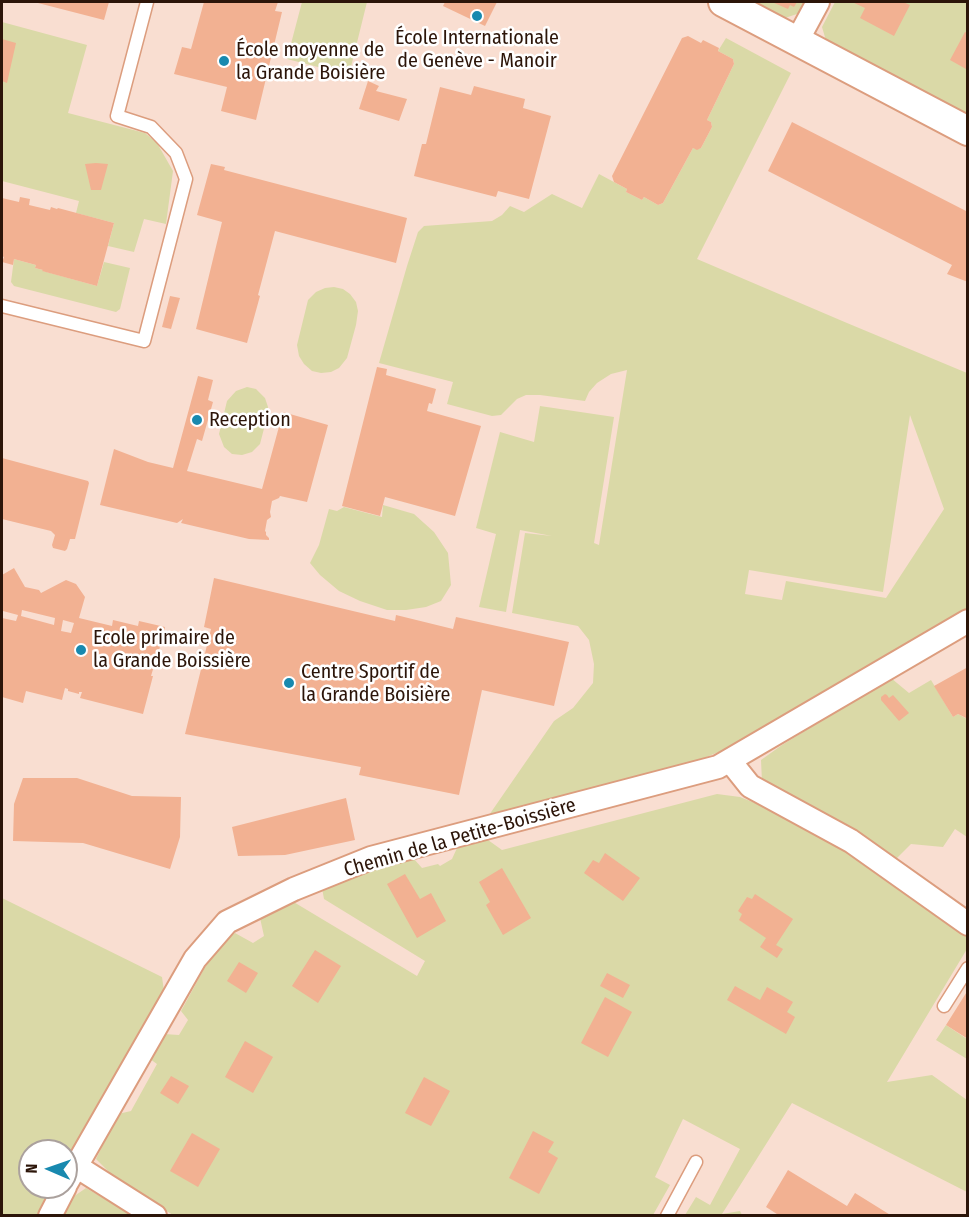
<!DOCTYPE html>
<meta charset="utf-8">
<style>
body{margin:0}
#map{position:relative;width:969px;height:1217px;overflow:hidden;background:#f9ded1;font-family:"Fira Sans Condensed",sans-serif}
canvas{display:block}
.frame{position:absolute;inset:0;border:3px solid #2c1509;pointer-events:none}
.north{position:absolute;left:18px;top:1139px;width:60px;height:60px;box-sizing:border-box;background:#fff;border:2px solid #aba19d;border-radius:50%;rotate:272deg;font-size:16px;font-weight:700;line-height:24px;text-align:center;color:#2c1509}
.north::after{content:'';display:block;margin:auto;width:21px;height:27px;background:#1889af;clip-path:polygon(50% 0,100% 100%,50% 72%,0 100%)}
</style>
<div id="map">
<canvas width="969" height="1217"></canvas>
<div class="frame"></div>
<div class="north">N</div>
</div>
<script>
const ctx = document.querySelector('canvas').getContext('2d');
ctx.lineJoin = 'round';
function fill(path, color) {
  ctx.fillStyle = color;
  ctx.fill(path, 'evenodd');
}
function poly(rows) {
  const path = new Path2D();
  for (const r of rows) {
    path.moveTo(r[0], r[1]);
    for (let i = 2; i < r.length; i += 2) path.lineTo(r[i], r[i + 1]);
  }
  return path;
}
function trace(path, color, width, dash) {
  ctx.strokeStyle = color;
  ctx.lineWidth = width;
  ctx.lineCap = dash ? 'butt' : 'round';
  ctx.setLineDash(dash || []);
  ctx.stroke(path);
}
function write(font, color, halo, rows, align = 'center') {
  ctx.font = font + ' "Fira Sans Condensed",sans-serif';
  ctx.lineWidth = 5;
  ctx.setLineDash([]);
  ctx.textBaseline = 'middle';
  ctx.strokeStyle = halo;
  ctx.fillStyle = color;
  for (const [text, x, y, turn = 0] of rows) {
    ctx.save();
    ctx.translate(x, y);
    ctx.rotate((+turn || 0) * Math.PI / 180);
    ctx.textAlign = isNaN(turn) ? turn : align;
    if (halo) ctx.strokeText(text, 0, 0);
    ctx.fillText(text, 0, 0);
    ctx.restore();
  }
}
fill(poly([
 [302,2,367,2,349,75,287,59],
 [745,2,809,2,797,14,785,18,774,16],
 [835,2,967,2,967,116,827,44,822,27],
 [2,22,87,45,68,113,145,133,157,143,173,171,166,224,144,219,134,252,108,246,114,223,76,213,79,201,2,181],
 [726,38,791,73,697,259,847,323,967,373,967,611,750,739,704,758,487,818,554,721,573,708,593,683,594,664,589,640,578,626,512,613,525,533,552,536,520,530,506,612,479,607,496,534,476,528,500,432,534,442,540,406,614,417,594,543,599,545,627,370,611,374,597,383,589,392,585,401,540,395,526,395,517,399,501,415,492,416,447,404,453,382,379,363,407,266,418,232,424,226,492,221,502,215,510,206,524,212,552,194,582,208,599,174,627,189,626,192,642,200,644,197,658,205,663,203,693,148,697,149,701,148,712,127,711,122,707,120,734,64,733,59,718,51],
 [910,415,944,509,886,598,786,581,782,600,745,594,749,570,883,592],
 [14,259,36,265,35,268,43,270,43,271,97,286,104,262,130,268,120,309,116,312,14,286,11,282],
 [334,287,343,289,350,294,356,302,358,311,356,325,347,358,339,368,331,372,321,373,312,371,304,364,299,356,297,345,308,300,316,292,325,288],
 [247,387,256,389,265,398,268,407,267,417,260,444,252,452,242,455,232,454,224,447,219,434,227,401,236,391],
 [383,505,414,514,434,532,448,553,451,585,441,601,426,607,406,610,387,610,360,601,339,591,320,575,310,563,319,545,329,509,337,511,344,507,382,517],
 [891,678,909,693,931,680,953,717,958,714,967,719,967,837,955,829,943,847,911,844,895,860,848,826,762,782,761,760,782,745],
 [717,794,740,797,755,803,859,857,967,935,967,949,887,1082,932,1075,967,1100,967,1192,792,1103,722,1214,740,1211,742,1215,685,1215,696,1197,710,1205,740,1149,683,1119,655,1177,670,1185,653,1215,173,1215,118,1181,96,1159,118,1114,131,1111,157,1064,150,1059,164,1034,179,1035,188,1020,181,1011,204,969,221,943,235,933,253,943,264,936,260,918,292,901,417,976,425,961,324,899,322,888,363,872,414,859,422,868,438,864,440,866,452,859,457,848,488,840,502,850],
 [2,898,162,977,164,991,66,1164,66,1151,30,1151,30,1187,55,1187,41,1215,2,1215],
 [946,1025,967,1039,967,1059,936,1040],
 [86,1188,132,1215,63,1215,73,1197]
]), '#dad9a7');
fill(poly([
 [34,2,109,2,104,20],
 [204,2,278,2,275,11,282,12,256,120,221,111,227,87,174,74,182,47,191,49],
 [445,2,497,2,485,26,443,6],
 [772,2,797,2,794,7,790,5,788,9],
 [852,2,903,2,910,5,894,36,860,18,865,8],
 [965,32,968,33,966,69,950,60],
 [688,36,701,43,703,40,719,48,718,51,733,59,734,64,707,120,711,122,712,127,701,148,697,150,693,148,663,203,658,205,644,197,642,200,626,192,627,189,614,182,612,176,682,38],
 [2,39,16,43,7,83,2,81],
 [368,81,379,86,376,91,407,99,399,121,359,109],
 [474,86,525,99,523,108,551,116,529,199,498,191,496,197,414,176,422,144,426,144,440,87,471,95],
 [792,122,968,212,968,282,947,274,952,265,768,171],
 [96,163,108,164,101,190,91,190,85,164],
 [211,164,225,167,224,170,407,218,396,263,275,231,258,295,260,296,247,343,196,329,222,222,197,215],
 [20,197,30,199,29,205,50,210,51,207,57,209,58,208,114,223,97,286,42,271,43,270,35,268,36,265,14,259,13,265,2,262,4,257,2,256,2,198,19,202],
 [170,296,180,298,171,329,162,327],
 [377,367,387,369,386,375,436,389,432,404,429,403,427,411,481,426,455,516,385,497,380,516,342,506],
 [198,376,213,380,208,400,213,402,202,441,197,439,187,471,262,489,283,412,328,425,307,502,280,496,279,498,272,501,270,512,271,517,267,520,265,531,266,532,266,535,269,538,269,540,249,539,181,523,183,519,177,523,100,505,114,449,148,462,173,468],
 [2,458,88,481,89,483,75,539,70,539,67,549,65,551,53,548,52,545,55,535,51,531,2,519],
 [14,568,25,587,39,590,41,593,66,580,76,584,85,597,79,618,108,625,112,626,113,620,138,626,139,621,165,627,155,666,154,666,151,676,153,676,143,714,80,698,82,692,79,692,79,694,68,691,68,689,65,688,62,700,26,691,23,703,2,697,2,618,16,621,18,615,3,611,2,575],
 [22,610,55,618,54,625,21,616],
 [63,620,74,623,71,633,61,631],
 [214,578,395,621,396,615,453,629,456,617,569,642,554,706,482,690,459,795,359,775,361,767,185,734,211,629,204,627],
 [968,667,968,719,958,714,953,717,934,686],
 [885,694,887,695,889,698,893,695,909,713,899,721,881,700,881,697],
 [23,778,77,778,132,796,181,797,180,837,170,869,83,843,13,841,14,804],
 [346,798,355,840,285,855,238,856,232,827],
 [605,853,640,878,623,901,584,873,593,860,599,863],
 [502,868,531,918,503,935,486,905,490,902,479,882],
 [405,874,420,899,431,893,446,921,417,938,387,884],
 [755,894,793,919,776,945,783,949,777,958,760,947,766,938,739,920,742,914,738,911,747,897,752,899],
 [315,950,341,966,318,1003,292,986],
 [239,962,258,973,246,993,227,981],
 [607,973,630,985,623,998,600,986],
 [735,986,760,1000,767,987,793,1002,787,1012,795,1017,786,1034,727,1000],
 [968,990,968,1039,946,1025],
 [605,997,632,1012,608,1057,581,1043],
 [245,1041,273,1057,253,1093,225,1077],
 [171,1076,189,1086,178,1104,160,1093],
 [424,1077,450,1091,431,1126,405,1113],
 [533,1131,554,1142,548,1152,558,1158,539,1194,509,1178],
 [192,1133,220,1149,198,1187,170,1171],
 [788,1170,847,1206,855,1193,892,1216,780,1216,766,1207]
]), '#f2b192');
const service = poly([
 [2,306,144,341,186,179,176,153,151,127,117,116,147,2],
 [944,1006,968,968],
 [667,1216,696,1162]
]);
const minor = poly([
 [797,41,818,2],
 [730,761,750,786,851,841,968,924],
 [76,1166,155,1216],
 [66,1184,195,959,227,922,294,889,371,858,718,767,968,621],
 [50,1216,65,1187]
]);
const tertiary = poly([
 [723,2,968,131]
]);
trace(service, '#dc9d7e', 15);
trace(minor, '#dc9d7e', 26);
trace(tertiary, '#dc9d7e', 32);
trace(service, '#fff', 12);
trace(minor, '#fff', 22);
trace(tertiary, '#fff', 28);
for (const [x, y, r, color] of [
 [477,16,6,"#1889af"],
 [224,61,6,"#1889af"],
 [197,420,6,"#1889af"],
 [81,650,6,"#1889af"],
 [289,683,6,"#1889af"]
]) {
  const dot = new Path2D();
  dot.arc(x, y, r, 0, 2 * Math.PI);
  ctx.fillStyle = color;
  ctx.fill(dot);
  trace(dot, '#fff', 2);
}
write('20px', '#2c1509', '#fff', [
 ["École Internationale",477,38,"center"],
 ["de Genève - Manoir",477,61,"center"],
 ["École moyenne de",236,50],
 ["la Grande Boisière",236,73],
 ["Reception",209,420],
 ["Ecole primaire de",93,638],
 ["la Grande Boissière",93,661],
 ["Centre Sportif de",301,672],
 ["la Grande Boisière",301,695]
], 'left');
write('20px', '#2c1509', '#fff', [
 ["Chemin de la Petite-Boissière",460,838,-16]
]);
</script>
